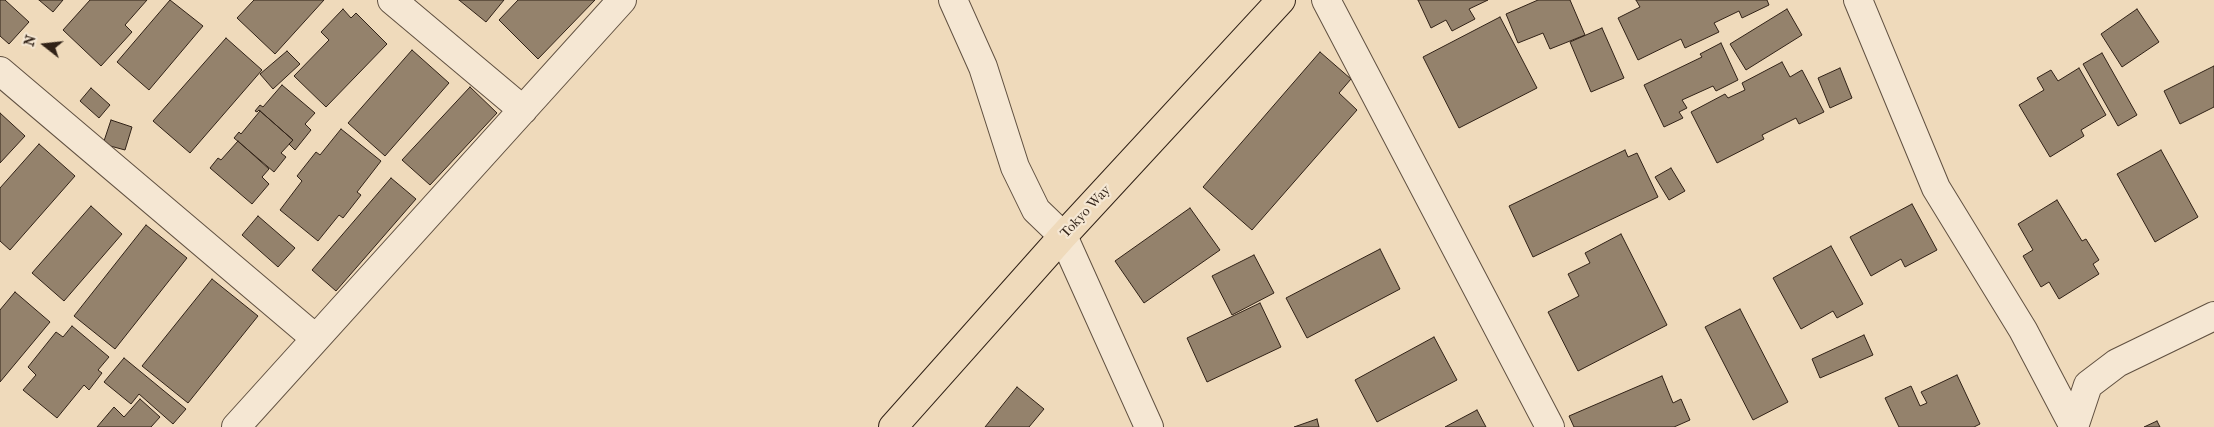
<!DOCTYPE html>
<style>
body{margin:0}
#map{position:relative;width:2214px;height:427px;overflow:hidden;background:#efdabb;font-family:"IM FELL French Canon",serif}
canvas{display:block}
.north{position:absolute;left:20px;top:20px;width:50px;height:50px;-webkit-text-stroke:4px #f5e7d3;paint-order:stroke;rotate:286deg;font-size:14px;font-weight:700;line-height:20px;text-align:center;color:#312217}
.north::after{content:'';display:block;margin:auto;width:18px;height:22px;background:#312217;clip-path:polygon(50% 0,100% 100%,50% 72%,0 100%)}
</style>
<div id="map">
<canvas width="2214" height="427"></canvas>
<div class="north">N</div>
</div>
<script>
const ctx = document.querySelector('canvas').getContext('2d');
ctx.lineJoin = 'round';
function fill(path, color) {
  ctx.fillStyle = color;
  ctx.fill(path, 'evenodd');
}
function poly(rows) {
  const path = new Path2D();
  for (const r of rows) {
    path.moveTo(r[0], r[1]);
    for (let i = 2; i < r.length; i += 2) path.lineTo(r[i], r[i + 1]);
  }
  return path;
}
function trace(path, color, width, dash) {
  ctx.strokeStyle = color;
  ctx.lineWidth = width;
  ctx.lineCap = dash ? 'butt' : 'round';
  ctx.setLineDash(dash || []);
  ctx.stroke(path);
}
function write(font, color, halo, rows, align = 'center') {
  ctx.font = font + ' "IM FELL French Canon",serif';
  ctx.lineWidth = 4.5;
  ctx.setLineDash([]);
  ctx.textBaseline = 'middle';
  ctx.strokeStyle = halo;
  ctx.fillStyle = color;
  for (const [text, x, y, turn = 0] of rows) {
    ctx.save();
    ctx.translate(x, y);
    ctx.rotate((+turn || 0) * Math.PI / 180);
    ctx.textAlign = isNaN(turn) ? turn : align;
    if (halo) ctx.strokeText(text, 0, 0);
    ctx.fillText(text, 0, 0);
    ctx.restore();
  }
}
const building = poly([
 [0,0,5,0,29,22,9,44,0,36,0,0],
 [39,0,63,0,53,12,39,0],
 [90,0,147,0,125,25,132,32,101,66,63,30,90,0],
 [170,0,203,26,149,90,117,62,170,0],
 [254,0,324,0,275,54,237,18,254,0],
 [459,0,504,0,486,22,459,0],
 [518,0,595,0,538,59,499,20,518,0],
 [1418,0,1488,0,1469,9,1475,19,1452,31,1446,20,1431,28,1418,0],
 [1538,0,1570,0,1585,35,1550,49,1543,33,1518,43,1506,14,1538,0],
 [1636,0,1767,0,1769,5,1742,18,1739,11,1714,23,1719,32,1685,48,1681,39,1638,60,1618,18,1640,7,1636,0],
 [343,9,351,18,356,13,387,44,326,107,294,76,329,40,321,32,343,9],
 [1787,9,1802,35,1746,70,1730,44,1787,9],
 [2137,9,2159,42,2122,67,2101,34,2137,9],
 [1500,17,1537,88,1459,128,1423,57,1500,17],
 [1602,28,1624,78,1591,92,1570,42,1602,28],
 [226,38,262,70,190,153,153,121,226,38],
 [1721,43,1738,80,1716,91,1713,86,1682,100,1687,108,1679,112,1683,118,1664,127,1644,85,1702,57,1700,54,1721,43],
 [412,50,449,83,385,156,348,123,412,50],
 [287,51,300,64,273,89,260,74,287,51],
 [1320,52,1351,79,1339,93,1357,110,1252,230,1203,187,1320,52],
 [2102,53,2137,115,2118,126,2083,64,2102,53],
 [1782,62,1790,77,1802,70,1824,112,1799,124,1796,118,1762,135,1764,139,1717,163,1691,112,1725,94,1728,98,1745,90,1742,83,1782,62],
 [2214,66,2214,107,2180,124,2164,91,2214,66],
 [1840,68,1852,98,1830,108,1818,78,1840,68],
 [2079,68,2106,115,2081,130,2084,136,2050,157,2019,105,2044,90,2037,78,2051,70,2058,81,2079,68],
 [282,85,315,113,305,124,311,130,295,150,289,144,293,140,259,110,257,112,255,111,260,105,263,107,282,85],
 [470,87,497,113,430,185,402,160,470,87],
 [91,88,110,105,99,118,80,101,91,88],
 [260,111,293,140,281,153,286,157,274,172,234,138,239,132,241,134,260,111],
 [0,113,25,136,0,163,0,113],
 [111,120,132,127,125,150,103,144,111,120],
 [341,129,381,161,357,192,361,195,343,218,339,215,318,241,280,210,302,181,297,176,316,152,320,155,341,129],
 [238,141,269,169,262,177,269,184,252,204,210,168,218,158,221,160,238,141],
 [39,144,75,176,10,250,0,241,0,188,39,144],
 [1625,150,1628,157,1637,153,1658,197,1533,257,1509,206,1625,150],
 [2161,150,2198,217,2155,242,2117,174,2161,150],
 [1671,168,1685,191,1669,200,1655,177,1671,168],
 [391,178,416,199,336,291,312,270,391,178],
 [2057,200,2082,241,2086,239,2099,260,2093,264,2099,274,2059,299,2049,282,2041,287,2023,256,2033,250,2018,224,2057,200],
 [1912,204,1937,250,1905,267,1901,259,1871,276,1850,237,1912,204],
 [91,206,122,234,64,301,32,273,91,206],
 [1190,208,1220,250,1144,303,1115,261,1190,208],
 [258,216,295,248,278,267,242,235,258,216],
 [146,225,187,258,115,349,74,316,146,225],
 [1621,234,1667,325,1578,371,1548,312,1579,296,1568,274,1590,263,1585,253,1621,234],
 [1831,246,1863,304,1837,318,1833,311,1801,329,1773,278,1831,246],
 [1380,249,1400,289,1307,338,1286,298,1380,249],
 [1254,255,1274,293,1232,315,1212,276,1254,255],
 [212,279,258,316,188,403,142,366,212,279],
 [15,292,50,322,0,382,0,310,15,292],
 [1260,303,1281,347,1207,382,1187,338,1260,303],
 [1740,309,1788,402,1753,420,1705,327,1740,309],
 [72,326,109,357,98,370,102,373,89,390,84,385,57,418,23,390,36,375,28,367,56,332,63,337,72,326],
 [1864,335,1873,355,1820,378,1812,359,1864,335],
 [1434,337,1457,380,1377,422,1355,380,1434,337],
 [124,358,186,409,173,424,139,394,131,404,104,382,124,358],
 [1957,375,1980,424,1974,427,1899,427,1885,398,1911,386,1920,406,1927,403,1921,392,1957,375],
 [1662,376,1673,403,1681,399,1690,420,1674,427,1574,427,1569,416,1662,376],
 [1017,387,1044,409,1029,427,985,427,1017,387],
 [140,399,160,417,151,427,97,427,114,407,124,417,140,399],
 [1477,410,1486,427,1445,427,1477,410],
 [1317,419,1319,427,1294,427,1317,419],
 [2157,421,2160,427,2144,427,2157,421]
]);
fill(building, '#94826c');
trace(building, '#312217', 1);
const minor = poly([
 [392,0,523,110],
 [953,0,983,67,1015,167,1036,210,1063,236,1149,427],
 [1326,0,1550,427],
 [1858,0,1936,188,2023,330,2073,425],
 [0,71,315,338],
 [236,427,622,0],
 [2074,427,2088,385,2117,363,2214,316]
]);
const major = poly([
 [893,427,1063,236,1281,0]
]);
trace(minor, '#605040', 30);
trace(major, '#312217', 30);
trace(minor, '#f5e7d3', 28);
trace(major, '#efdabb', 28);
write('14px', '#312217', '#f5e7d3', [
 ["Tokyo Way",1086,212,-47]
]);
</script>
